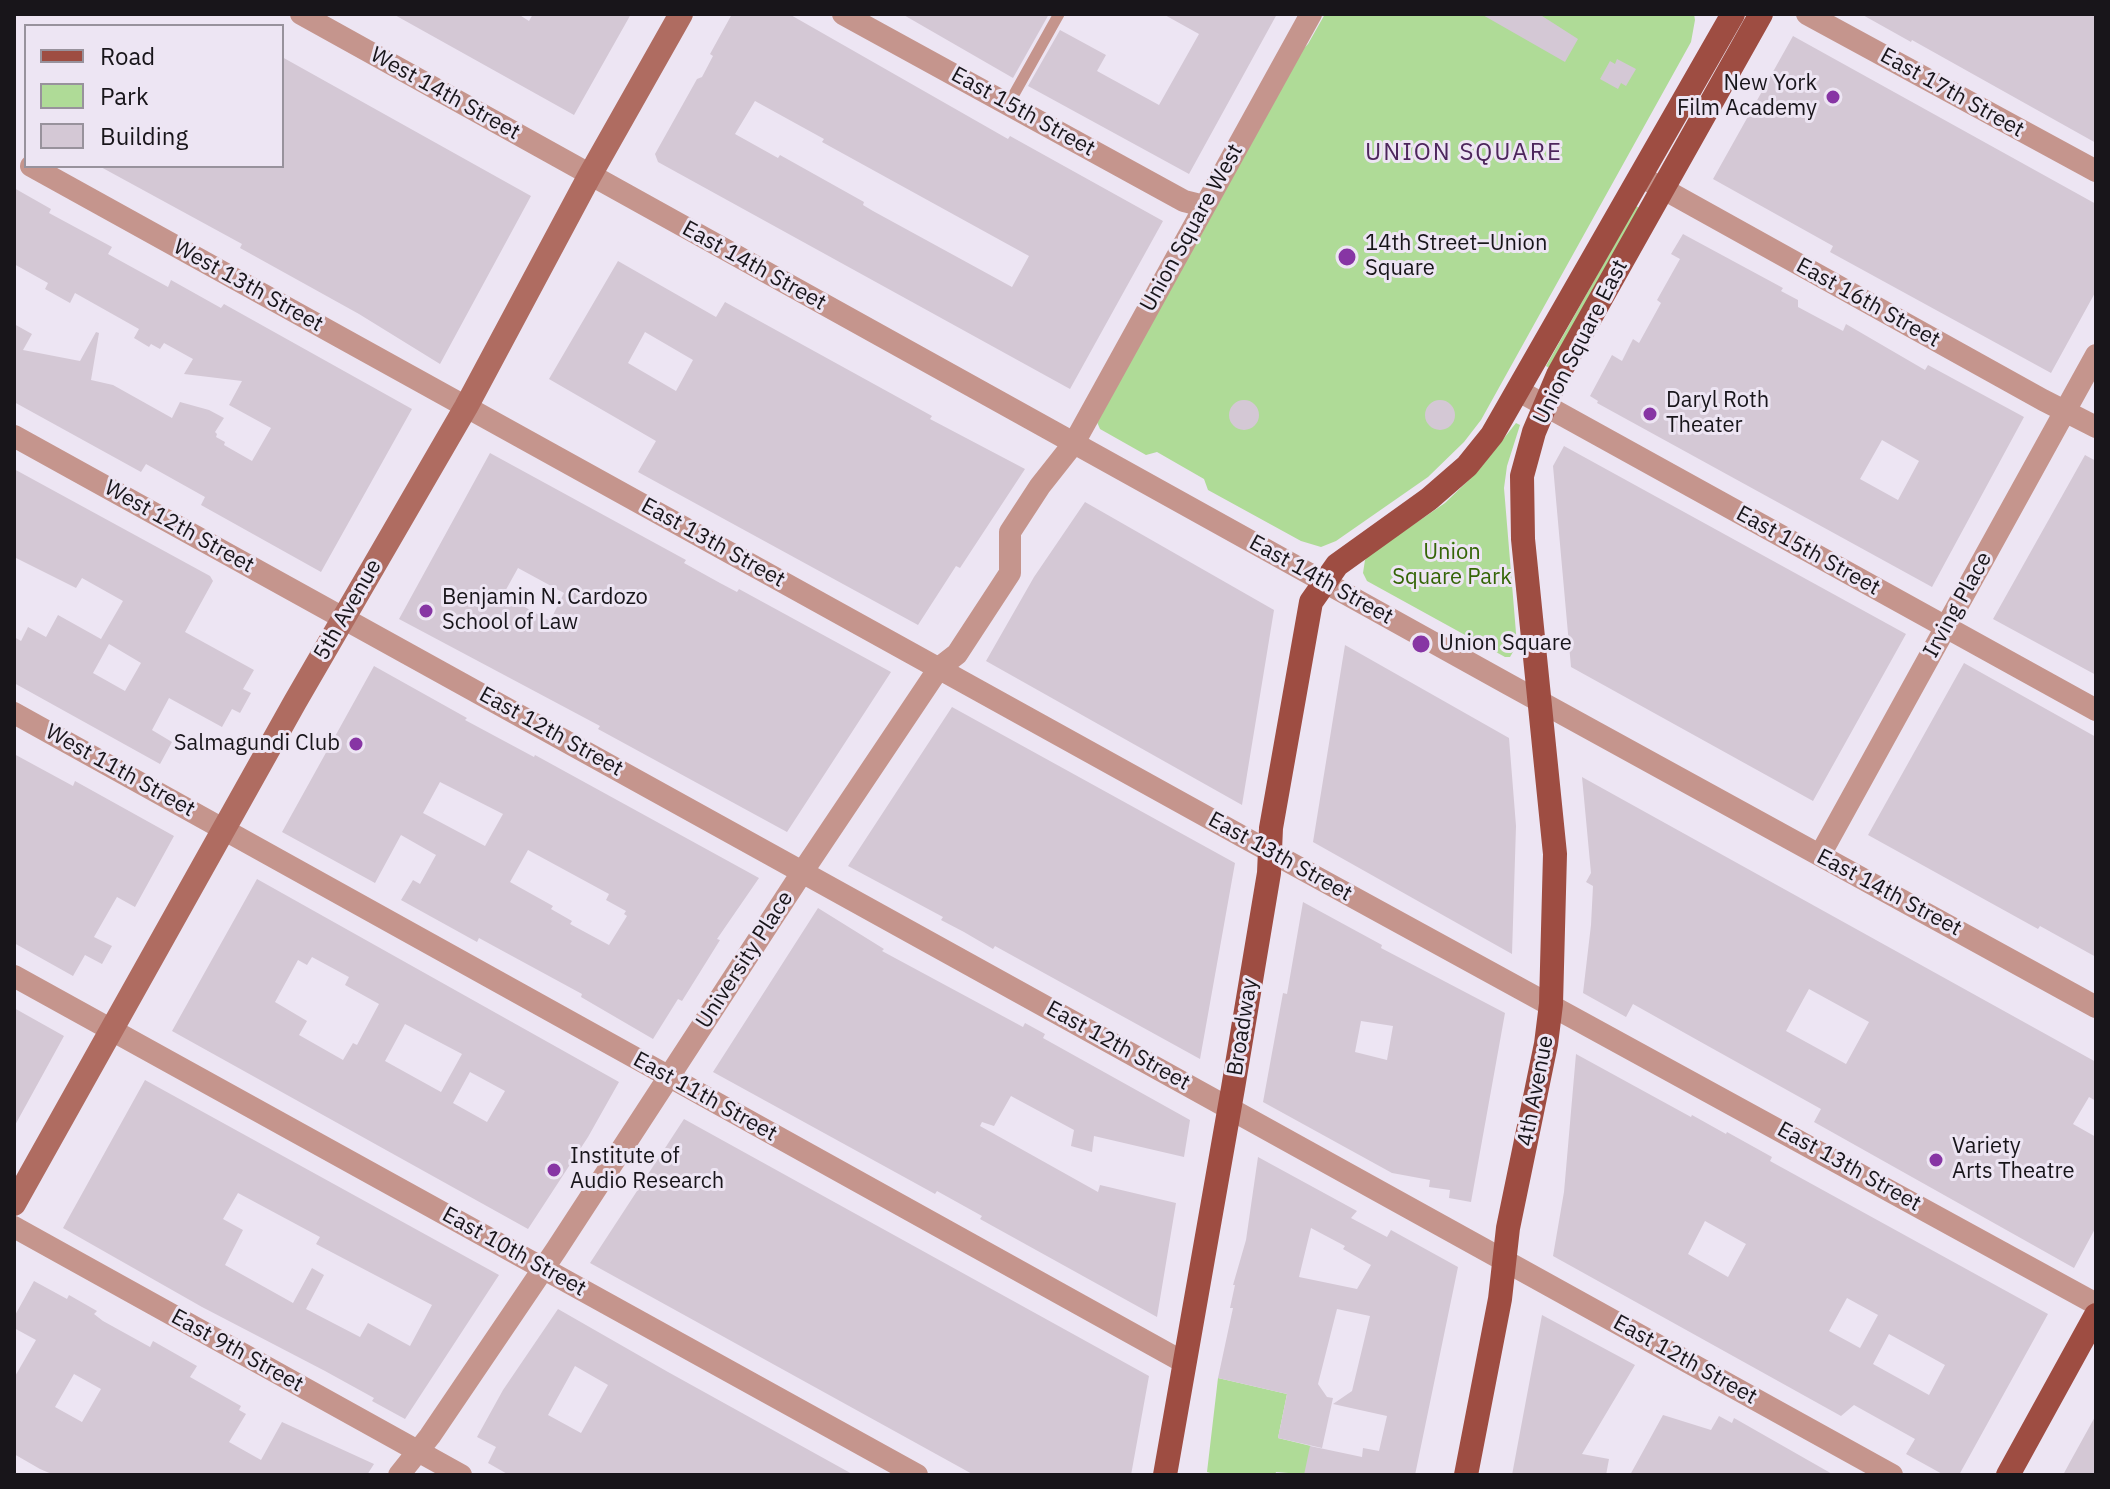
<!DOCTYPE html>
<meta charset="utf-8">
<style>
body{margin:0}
#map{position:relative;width:2110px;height:1489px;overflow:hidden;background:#ede5f3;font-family:"IBM Plex Sans",sans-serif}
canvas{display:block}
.frame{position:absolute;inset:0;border:16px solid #18151a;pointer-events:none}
.legend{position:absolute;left:24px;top:24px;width:260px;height:144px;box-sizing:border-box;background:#ede5f3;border:2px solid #98929c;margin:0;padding:10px 14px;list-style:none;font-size:24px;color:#18151a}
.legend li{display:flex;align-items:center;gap:16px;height:40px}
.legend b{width:40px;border:2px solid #98929c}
</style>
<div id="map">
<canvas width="2110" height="1489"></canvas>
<div class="frame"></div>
<ul class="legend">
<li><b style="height:10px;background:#9e4d42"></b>Road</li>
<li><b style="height:22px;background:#afdb97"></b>Park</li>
<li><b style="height:22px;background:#d4c8d5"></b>Building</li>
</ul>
</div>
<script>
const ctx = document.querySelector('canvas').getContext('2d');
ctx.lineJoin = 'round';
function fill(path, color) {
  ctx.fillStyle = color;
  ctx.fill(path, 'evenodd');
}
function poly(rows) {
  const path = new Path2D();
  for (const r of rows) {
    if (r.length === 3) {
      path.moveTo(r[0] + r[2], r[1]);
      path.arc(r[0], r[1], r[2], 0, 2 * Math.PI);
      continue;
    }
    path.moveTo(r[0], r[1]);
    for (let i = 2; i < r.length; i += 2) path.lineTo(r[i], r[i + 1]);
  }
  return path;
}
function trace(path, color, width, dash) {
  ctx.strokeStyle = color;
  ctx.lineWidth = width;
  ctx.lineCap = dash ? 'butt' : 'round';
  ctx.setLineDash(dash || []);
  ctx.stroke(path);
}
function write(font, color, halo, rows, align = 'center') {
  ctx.font = font + ' "IBM Plex Sans",sans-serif';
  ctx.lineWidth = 6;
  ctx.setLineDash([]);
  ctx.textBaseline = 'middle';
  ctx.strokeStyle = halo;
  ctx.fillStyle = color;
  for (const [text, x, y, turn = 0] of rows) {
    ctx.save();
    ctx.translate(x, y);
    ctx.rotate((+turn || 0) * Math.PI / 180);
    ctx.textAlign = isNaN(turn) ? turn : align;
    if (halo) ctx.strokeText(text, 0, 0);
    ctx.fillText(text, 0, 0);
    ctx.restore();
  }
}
fill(poly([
 [1325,14,1694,14,1695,20,1691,42,1481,420,1464,442,1428,477,1336,541,1321,547,1301,541,1208,490,1204,479,1157,452,1146,455,1100,429,1097,422,1299,53,1308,44],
 [1636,206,1641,209,1551,369,1546,366],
 [1516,423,1520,425,1507,466,1504,488,1517,645,1510,657,1505,657,1367,581,1363,573,1365,560,1369,555,1445,503,1478,471],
 [1218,1378,1287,1394,1278,1438,1311,1446,1308,1460,1313,1475,1276,1472,1275,1475,1217,1475,1207,1472]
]), '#afdb97');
fill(poly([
 [393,14,518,14,529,21,533,14,631,14,574,115],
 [732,14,789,14,1008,139,1010,136,1163,221,1070,389,658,162,655,154,697,79,702,77,713,56,710,54],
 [755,101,824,139,822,142,1029,256,1012,287,873,211,863,205,864,202,780,155,778,158,735,134],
 [902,14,1049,14,1013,78],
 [1163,14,1277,14,1189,174,1028,86,1060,30,1106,55,1097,71,1159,105,1199,34],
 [1481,14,1539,14,1578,39,1565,62],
 [1861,14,2096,14,2096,143,1912,40,1911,42],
 [1793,36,2096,204,2096,291,2051,373,1830,252,1833,246,1713,179],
 [282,57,531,196,440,364,359,314,240,248,242,244,99,166,282,166],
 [1617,59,1636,69,1626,86,1621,83,1618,89,1600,79,1610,61,1615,64],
 [14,188,51,209,49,213,112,247,108,254,168,287,171,280,221,308,224,304,412,409,321,572,201,505,205,497,146,464,141,472,14,402,14,324,32,334,23,350,80,361,96,332,99,333,91,380,113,385,172,418,180,402,209,410,224,418,215,432,217,434,216,437,225,442,224,445,252,461,271,428,229,405,242,381,184,374,193,359,164,343,160,349,151,344,149,347,134,338,139,329,75,293,70,303,45,289,48,283,14,264],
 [1683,234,1783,288,1781,291,1798,300,1798,307,1843,331,1846,324,1925,370,1928,365,2024,417,1932,587,1597,403,1598,401,1590,396,1612,355,1622,361,1633,339,1639,343,1661,303,1657,300,1680,259,1671,254],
 [1882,440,1919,461,1898,500,1860,479],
 [618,261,716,317,725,302,932,416,930,419,1025,469,960,568,956,566,918,625,638,472,656,441,549,379],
 [645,332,693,360,676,391,628,363],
 [1440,415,15],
 [1244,415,15],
 [1564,446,1906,634,1813,801,1571,667,1553,466],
 [490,453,686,560,684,563,720,583,737,592,739,589,891,672,787,832,598,729,600,726,399,619],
 [518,568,564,593,550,621,503,595],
 [2085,455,2096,461,2096,675,1993,619],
 [14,469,210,576,213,581,185,632,254,670,243,689,251,693,240,713,232,709,222,727,169,698,152,730,172,742,160,764,14,683,14,637,21,641,28,627,46,637,58,615,101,639,123,601,82,578,76,588,14,557],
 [109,644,141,663,125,691,93,673],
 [1085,502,1274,610,1242,805,986,661,1034,577],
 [1345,645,1509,738,1516,826,1512,954,1313,842],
 [1964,663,2096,737,2096,957,2040,926,2038,929,1868,835],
 [374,666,467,718,465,720,534,757,535,755,759,878,717,939,720,940,682,1001,678,999,653,1039,581,997,582,994,501,950,479,938,477,942,401,900,413,880,420,884,436,855,401,835,375,883,282,832],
 [440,782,503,814,485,846,423,813],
 [528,850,609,894,606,900,626,911,624,914,627,916,609,945,570,924,572,921,551,909,553,906,510,882],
 [952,707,1235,863,1200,1059,995,946,993,949,964,932,941,920,943,917,848,866],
 [14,754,73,786,75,781,174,836,135,907,117,897,94,937,112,946,102,964,85,955,73,976,14,943],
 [1582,777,2096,1062,2096,1101,2089,1097,2073,1124,2096,1137,2096,1227,2074,1268,1814,1122,1821,1109,1699,1041,1633,1004,1626,1017,1583,993,1591,925,1593,886,1586,882,1591,873],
 [1809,989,1869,1022,1846,1064,1786,1031],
 [257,879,619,1082,588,1137,528,1229,172,1031],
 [312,957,349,977,345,985,379,1004,357,1045,353,1043,343,1060,299,1035,307,1021,275,1002,298,960,307,965],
 [405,1024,462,1054,441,1092,385,1061],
 [470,1072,505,1091,487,1122,453,1103],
 [1303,902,1382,945,1381,948,1505,1013,1471,1202,1449,1198,1450,1190,1429,1187,1430,1180,1392,1173,1263,1102,1283,993,1287,994],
 [1361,1021,1393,1026,1387,1060,1355,1052],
 [818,908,884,949,882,951,1023,1027,1025,1023,1045,1034,1043,1038,1190,1120,1184,1157,1094,1136,1092,1152,1071,1146,1074,1130,1011,1096,994,1126,982,1122,980,1126,1098,1192,1100,1185,1176,1203,1157,1317,980,1219,982,1216,937,1191,935,1194,713,1072],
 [14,1008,64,1036,14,1127],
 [1576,1054,1691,1117,1692,1115,1726,1134,1727,1132,1772,1157,1770,1161,2048,1314,1959,1475,1944,1475,1906,1454,1915,1439,1854,1405,1841,1416,1553,1256,1564,1192],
 [1705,1221,1746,1244,1728,1277,1688,1254],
 [1847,1298,1878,1315,1860,1348,1829,1331],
 [1889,1334,1945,1365,1929,1395,1873,1364],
 [145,1080,499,1275,405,1419,372,1401,374,1398,325,1371,202,1307,63,1228],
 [238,1193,320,1237,316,1244,432,1305,410,1346,368,1323,360,1337,306,1309,324,1275,312,1268,293,1303,225,1265,243,1230,223,1219],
 [684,1119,1149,1376,1131,1475,974,1475,590,1263],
 [1258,1157,1357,1211,1351,1218,1387,1237,1391,1230,1458,1267,1415,1475,1304,1475,1310,1446,1362,1457,1363,1448,1379,1451,1387,1416,1333,1404,1352,1391,1370,1316,1337,1309,1318,1384,1327,1397,1333,1398,1322,1448,1278,1438,1287,1394,1218,1378,1233,1308,1230,1308,1235,1285,1233,1285,1246,1240],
 [1311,1228,1345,1246,1343,1249,1371,1265,1357,1289,1299,1277],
 [34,1281,67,1299,69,1295,97,1311,94,1314,103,1321,150,1347,153,1341,197,1366,190,1377,241,1406,239,1410,246,1414,229,1442,261,1460,282,1422,374,1464,367,1475,54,1475,40,1469,14,1454,14,1378,36,1340,14,1328,14,1317],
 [74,1374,101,1389,82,1422,55,1407],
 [558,1309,668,1372,854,1475,509,1475,488,1463,496,1447,477,1437,503,1390],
 [575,1366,608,1385,581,1433,548,1415],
 [1542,1315,1635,1365,1582,1454,1609,1459,1606,1475,1512,1475],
 [1663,1415,1711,1430,1719,1416,1732,1423,1734,1418,1834,1475,1630,1475],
 [2096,1415,2096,1475,2063,1475,2070,1462]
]), '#d4c8d5');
trace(poly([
 [1008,105,1059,14]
]), '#c5958d', 11);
trace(poly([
 [301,14,1508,684,2096,1007],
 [843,14,1184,201,1204,206],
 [1807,14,2096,171],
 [31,166,1245,838,2096,1304],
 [1640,176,2043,400,2096,427],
 [1519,391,2096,710],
 [14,436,1892,1475],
 [14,713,1185,1363],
 [1820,855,2096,355],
 [14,976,917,1475],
 [14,1227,461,1475],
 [399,1475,430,1436,556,1250,803,871,939,668,957,654,1010,573,1010,532,1040,486,1074,443,1311,14]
]), '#c5958d', 22);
trace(poly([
 [14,1204,295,702,466,407,590,175,681,14]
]), '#af6c61', 24);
trace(poly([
 [1165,1475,1233,1088,1269,873,1271,828,1311,602,1337,565,1429,499,1467,466,1492,435,1733,14],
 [1466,1475,1500,1299,1508,1228,1546,1044,1551,1004,1555,854,1523,539,1522,476,1534,432,1558,375,1761,14],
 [2008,1475,2096,1315]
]), '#9e4d42', 24);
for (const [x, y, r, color] of [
 [1833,97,8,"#8735a4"],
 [1347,257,10,"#8735a4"],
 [1650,414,8,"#8735a4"],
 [426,611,8,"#8735a4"],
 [1421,644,10,"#8735a4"],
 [356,744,8,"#8735a4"],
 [1936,1160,8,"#8735a4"],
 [554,1170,8,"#8735a4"]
]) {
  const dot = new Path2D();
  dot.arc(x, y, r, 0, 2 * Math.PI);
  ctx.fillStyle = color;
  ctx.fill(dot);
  trace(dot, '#ede5f3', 3);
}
write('22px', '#18151a', '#ede5f3', [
 ["New York",1817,84,"right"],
 ["Film Academy",1817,109,"right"],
 ["14th Street–Union",1365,244],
 ["Square",1365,269],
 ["Daryl Roth",1666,401],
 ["Theater",1666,426],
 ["Benjamin N. Cardozo",442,598],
 ["School of Law",442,623],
 ["Union Square",1439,644],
 ["Salmagundi Club",340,744,"right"],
 ["Variety",1952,1147],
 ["Arts Theatre",1952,1172],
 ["Institute of",570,1157],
 ["Audio Research",570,1182]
], 'left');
write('22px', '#18151a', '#ede5f3', [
 ["East 17th Street",1952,93,29],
 ["West 14th Street",445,94,29],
 ["East 15th Street",1023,112,29],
 ["Union Square West",1192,228,-61],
 ["East 14th Street",754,266,29],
 ["West 13th Street",248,286,29],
 ["East 16th Street",1868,303,29],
 ["Union Square East",1581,342,-63],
 ["West 12th Street",179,527,29],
 ["East 13th Street",713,543,29],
 ["East 15th Street",1808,551,29],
 ["East 14th Street",1321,580,29],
 ["Irving Place",1958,605,-61],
 ["5th Avenue",348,610,-60],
 ["East 12th Street",551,732,29],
 ["West 11th Street",120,771,29],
 ["East 13th Street",1280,857,29],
 ["East 14th Street",1889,893,28],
 ["University Place",745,960,-57],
 ["Broadway",1243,1027,-81],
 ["East 12th Street",1118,1046,29],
 ["4th Avenue",1536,1091,-79],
 ["East 11th Street",705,1097,29],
 ["East 13th Street",1849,1167,29],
 ["East 10th Street",514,1252,29],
 ["East 9th Street",237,1351,29],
 ["East 12th Street",1685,1360,29]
]);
write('22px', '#346506', '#ede5f3', [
 ["Union",1452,553],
 ["Square Park",1452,578]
]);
ctx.letterSpacing = '2px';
write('24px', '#4d265c', '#ede5f3', [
 ["UNION SQUARE",1464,153]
]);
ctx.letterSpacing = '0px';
</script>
